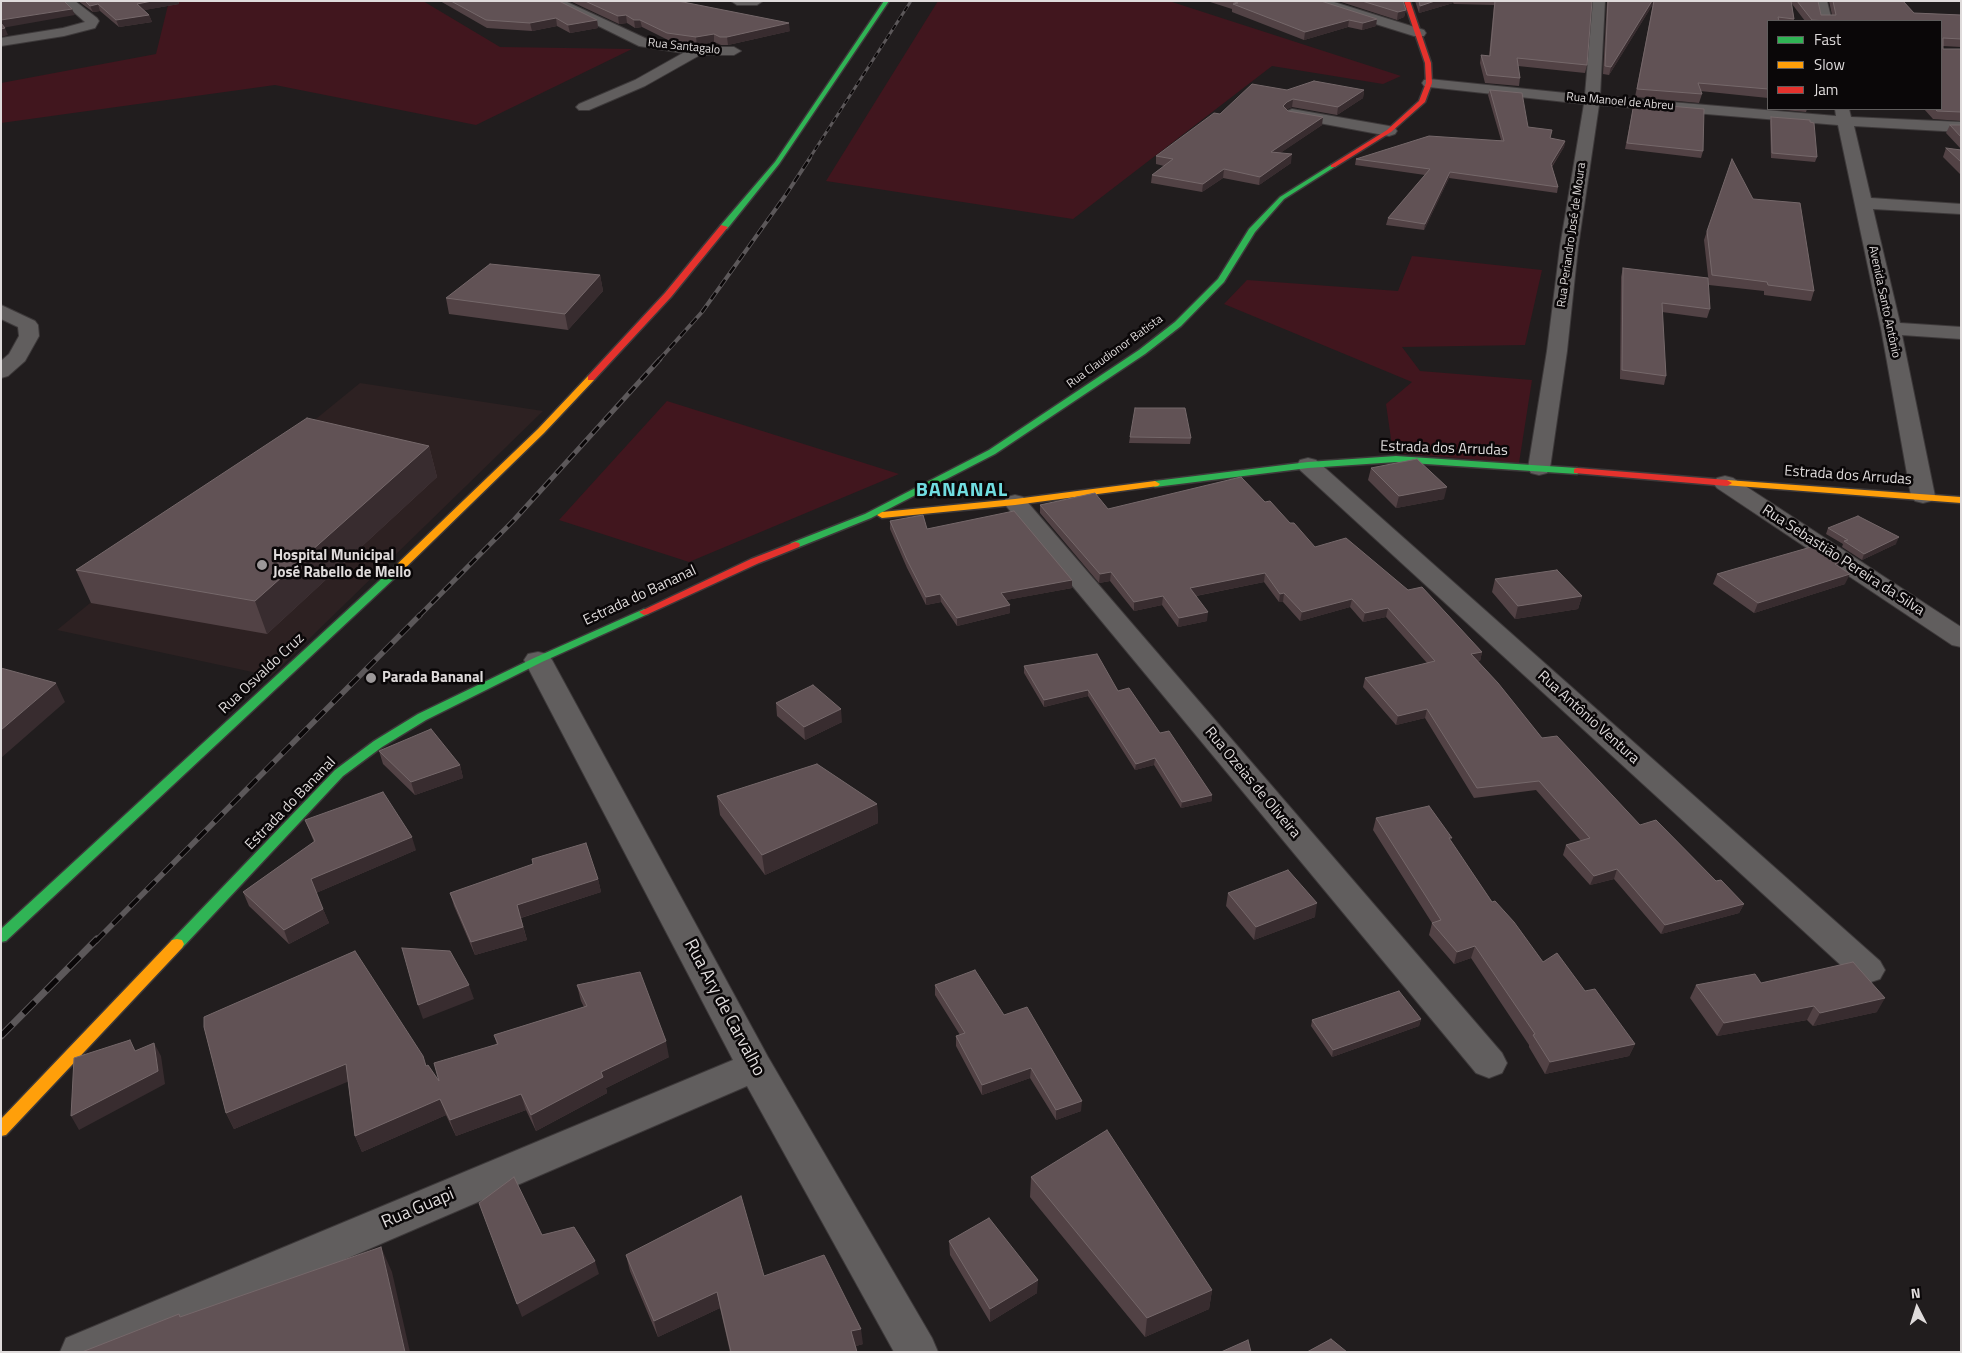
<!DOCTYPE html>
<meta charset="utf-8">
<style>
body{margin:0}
#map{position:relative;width:1962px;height:1353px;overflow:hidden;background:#211d1e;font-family:"Titillium Web",sans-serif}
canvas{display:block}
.frame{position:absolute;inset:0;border:2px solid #dfdbdb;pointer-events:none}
.legend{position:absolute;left:1767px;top:20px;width:175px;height:90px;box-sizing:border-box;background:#0a0708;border:1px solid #5f5c5c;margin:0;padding:6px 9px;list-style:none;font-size:15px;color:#dfdbdb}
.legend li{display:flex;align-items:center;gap:10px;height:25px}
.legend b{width:25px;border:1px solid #5f5c5c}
.north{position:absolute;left:1892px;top:1283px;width:50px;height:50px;-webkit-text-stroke:4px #0a0708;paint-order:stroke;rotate:355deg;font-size:14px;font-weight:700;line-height:20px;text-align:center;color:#dfdbdb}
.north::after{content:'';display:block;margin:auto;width:18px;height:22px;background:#dfdbdb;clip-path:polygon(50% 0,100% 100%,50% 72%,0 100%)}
</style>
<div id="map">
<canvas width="1962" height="1353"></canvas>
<div class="frame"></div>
<ul class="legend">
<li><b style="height:6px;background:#30b455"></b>Fast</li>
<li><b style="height:6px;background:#ff9f0a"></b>Slow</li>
<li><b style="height:6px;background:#e5322d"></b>Jam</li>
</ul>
<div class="north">N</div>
</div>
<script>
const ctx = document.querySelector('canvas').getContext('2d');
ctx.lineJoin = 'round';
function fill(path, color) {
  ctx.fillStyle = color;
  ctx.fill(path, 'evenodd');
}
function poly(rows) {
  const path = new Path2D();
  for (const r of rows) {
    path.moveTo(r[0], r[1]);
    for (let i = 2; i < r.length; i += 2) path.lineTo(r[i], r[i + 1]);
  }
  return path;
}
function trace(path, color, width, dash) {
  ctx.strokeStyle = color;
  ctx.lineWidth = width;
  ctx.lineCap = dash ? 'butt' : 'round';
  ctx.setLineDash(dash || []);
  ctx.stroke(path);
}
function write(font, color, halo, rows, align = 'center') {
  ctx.font = font + ' "Titillium Web",sans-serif';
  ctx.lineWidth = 5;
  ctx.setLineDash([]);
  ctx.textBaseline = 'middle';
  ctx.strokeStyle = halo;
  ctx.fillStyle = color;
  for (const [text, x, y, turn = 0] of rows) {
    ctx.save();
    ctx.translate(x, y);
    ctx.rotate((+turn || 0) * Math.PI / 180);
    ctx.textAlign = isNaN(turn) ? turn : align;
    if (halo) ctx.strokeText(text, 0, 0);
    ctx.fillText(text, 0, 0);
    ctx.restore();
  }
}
fill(poly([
 [360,383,543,411,271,676,57,630]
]), '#2d2122');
fill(poly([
 [169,1,423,1,500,47,632,49,476,125,275,85,1,123,1,83,156,54],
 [938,1,1169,1,1401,76,1383,84,1272,66,1073,219,826,181],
 [1412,256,1542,270,1525,345,1402,347,1420,371,1532,380,1519,463,1393,453,1386,404,1412,382,1224,304,1247,280,1398,291],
 [667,401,899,474,689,562,559,520]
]), '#41161e');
const street = poly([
 [61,1,75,1,97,18,99,21,95,28,64,36,1,46,1,38,63,28,85,22,61,1],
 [548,1,565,1,647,39,697,47,734,47,741,51,734,55,700,55,645,86,589,110,579,110,576,107,579,104,635,80,683,53,639,46,548,1],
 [731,1,763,1,757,5,737,5,731,1],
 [1311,1,1331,1,1424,30,1426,33,1424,36,1414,36,1312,4,1311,1],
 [1593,1,1605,1,1600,96,1836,116,1835,109,1849,109,1851,117,1961,122,1961,132,1854,126,1871,198,1961,204,1961,214,1873,209,1900,323,1961,327,1961,339,1902,335,1935,496,1931,501,1923,503,1915,501,1911,496,1881,328,1838,125,1599,105,1578,247,1567,351,1550,468,1547,473,1539,475,1531,473,1528,468,1547,351,1560,247,1584,104,1429,87,1424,86,1422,83,1424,80,1429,79,1585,95,1593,1],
 [1815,1,1827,1,1832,21,1820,21,1815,1],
 [1292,109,1389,126,1395,128,1397,131,1395,134,1389,136,1287,117,1284,114,1287,111,1292,109],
 [1,305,35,321,38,325,39,336,25,361,8,376,1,378,1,361,9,354,19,336,18,327,1,319,1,305],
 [1308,458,1316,460,1880,961,1885,970,1880,979,1868,983,1856,979,1300,470,1297,465,1300,460,1308,458],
 [1725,476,1733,478,1961,627,1961,647,1952,645,1717,488,1713,483,1717,478,1725,476],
 [1015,495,1023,497,1502,1053,1507,1063,1502,1073,1489,1078,1476,1073,1007,507,1003,502,1007,497,1015,495],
 [538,652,548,654,552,660,768,1057,932,1338,938,1352,894,1352,747,1086,130,1352,60,1352,66,1338,733,1060,524,660,528,654,538,652]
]);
const fast = poly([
 [884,1,889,1,779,164,727,229,721,229,721,225,775,162,884,1],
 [1331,165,1336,166,1284,199,1255,232,1224,282,1181,326,1145,354,995,454,871,518,799,547,791,547,790,545,791,543,865,514,989,450,1139,350,1175,322,1218,279,1249,229,1280,197,1331,165],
 [1396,456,1577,468,1582,471,1577,474,1396,462,1308,468,1155,487,1150,484,1155,481,1308,462,1396,456],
 [395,569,400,572,399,574,6,941,1,942,1,929,391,570,395,569],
 [644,609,648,610,649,612,648,614,542,662,426,720,382,747,343,776,182,948,177,949,172,948,170,944,172,940,335,770,374,741,418,714,534,658,644,609]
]);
const slow = poly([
 [591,375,594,376,594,380,544,433,399,574,391,574,390,572,391,570,538,429,588,376,591,375],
 [1727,480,1961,497,1961,503,1724,485,1722,483,1727,480],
 [1155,481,1160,484,1158,486,1015,505,882,518,877,515,882,512,1015,499,1155,481],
 [177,939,182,940,184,944,182,948,6,1135,1,1136,1,1119,172,940,177,939]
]);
const jam = poly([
 [1404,1,1410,1,1431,63,1432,83,1425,102,1391,132,1335,167,1331,167,1331,165,1387,130,1419,101,1426,83,1425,63,1404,1],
 [721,225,728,227,671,297,594,380,588,380,588,376,665,293,721,225],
 [1577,468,1727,480,1732,483,1727,486,1574,473,1574,469,1577,468],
 [795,542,799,543,800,545,799,547,759,563,648,614,644,615,639,612,751,559,795,542]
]);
trace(street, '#3d393a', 2);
trace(fast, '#3d393a', 3);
trace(slow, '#3d393a', 3);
trace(jam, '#3d393a', 3);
fill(street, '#615e5e');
fill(fast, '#30b455');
fill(slow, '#ff9f0a');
fill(jam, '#e5322d');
const railFar4 = poly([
 [809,159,911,1]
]);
const railFar3 = poly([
 [659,360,702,312,785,196,810,158]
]);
const railFar2 = poly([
 [419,616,514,520,660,359]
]);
const railFar1 = poly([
 [96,941,420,615]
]);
const rail = poly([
 [1,1036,97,939]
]);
trace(railFar4, '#5c585a', 3);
trace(railFar3, '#5c585a', 4);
trace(railFar2, '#5c585a', 5);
trace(railFar1, '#5c585a', 5.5);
trace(rail, '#5c585a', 7);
trace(railFar4, '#0a0708', 2, [5.5]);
trace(railFar3, '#0a0708', 2.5, [8]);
trace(railFar2, '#0a0708', 3, [9]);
trace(railFar1, '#0a0708', 4, [12]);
trace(rail, '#0a0708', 5, [16]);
fill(poly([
 [78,1,178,1,179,4,144,10,149,15,152,22,119,27,100,11,93,12],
 [440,1,559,1,597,20,598,28,570,33,557,26,532,31,487,28],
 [570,1,689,1,684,2,790,31,728,45,721,45,714,42,697,45,668,40,642,27,635,28,627,23,619,24],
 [1207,1,1321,1,1376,26,1362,30,1348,27,1304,40,1232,12,1232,9],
 [1338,1,1403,1,1406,10,1404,17,1397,20],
 [1415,1,1592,1,1587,65,1585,73,1518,66,1520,78,1519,86,1485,83,1480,63,1481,55,1489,56,1494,5,1454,4,1453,3,1419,13],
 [1607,1,1818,1,1821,15,1832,15,1829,1,1903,1,1914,13,1961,15,1961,47,1943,46,1943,49,1961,49,1961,121,1933,119,1924,109,1941,109,1941,21,1805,21,1792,4,1794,19,1793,21,1768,21,1768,98,1700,91,1702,94,1699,103,1635,97,1653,4,1609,75,1603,74],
 [1287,90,1364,90,1363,98,1337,115,1292,107,1286,109,1288,111,1322,125,1280,153,1291,163,1259,185,1223,178,1202,192,1151,183,1152,175,1164,166,1156,164,1156,156,1220,114],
 [1490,90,1528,127,1550,138,1565,141,1564,147,1552,167,1558,187,1557,193,1449,178,1424,230,1386,225,1388,218,1425,175,1355,165,1356,159,1501,140,1488,95],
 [1634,103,1703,151,1701,158,1625,149],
 [1773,109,1807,109,1806,112],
 [1771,117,1817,157,1815,162,1771,158,1770,121],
 [1950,125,1961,125,1961,149,1946,133],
 [1946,148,1961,150,1961,175,1943,157],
 [1753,199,1814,291,1811,301,1764,295,1764,291,1709,285,1704,240,1707,231],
 [1623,268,1710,309,1707,318,1662,312,1666,376,1664,385,1620,379,1621,277],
 [600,275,603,291,568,330,449,314,446,298],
 [1130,437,1191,438,1190,444,1129,443],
 [429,446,437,477,267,634,91,603,76,570],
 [1371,468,1444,499,1396,508,1368,480],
 [1265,502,1290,523,1315,547,1482,652,1480,661,1478,661,1542,738,1640,825,1716,881,1744,904,1739,913,1661,934,1614,879,1590,885,1563,855,1566,845,1581,841,1536,790,1474,798,1425,718,1396,725,1363,687,1365,678,1427,663,1386,617,1363,622,1350,607,1300,621,1283,602,1279,602,1264,582,1196,596,1207,621,1178,627,1162,605,1134,611,1110,581,1099,583,1040,513,1040,505,1108,509],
 [890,521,927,529,1072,588,1006,600,1010,613,957,626,941,602,926,605,907,568,890,529],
 [1828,528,1896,544,1862,560,1842,547,1843,544,1826,534],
 [1842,561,1839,567,1845,584,1754,613,1713,584,1717,574],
 [1495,579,1582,596,1578,609,1515,619,1492,592],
 [1024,666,1118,691,1160,733,1212,801,1181,808,1154,765,1135,770,1088,696,1044,707,1024,673],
 [776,703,842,722,805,740,777,716],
 [379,751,460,765,463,778,415,795,383,764],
 [717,796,877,804,878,823,765,875,720,815],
 [1376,818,1451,842,1492,902,1543,962,1585,991,1635,1044,1629,1056,1545,1074,1529,1047,1529,1045,1471,958,1454,964,1429,935,1432,923,1373,830],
 [305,820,416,850,316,893,329,923,289,944,249,906,243,892,314,842],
 [598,879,601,892,521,918,527,940,475,955,454,906,450,893],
 [1228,893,1315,917,1254,940,1226,906],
 [1761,983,1877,1012,1813,1026,1807,1020,1717,1036,1690,998,1696,985],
 [577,985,669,1057,606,1088,607,1093,536,1131,526,1110,456,1136,446,1115,362,1152,355,1136,348,1081,234,1129,226,1113,204,1027,426,1066,439,1081,497,1045,494,1035,584,1007,581,1001],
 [935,985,1004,1015,1081,1111,1056,1120,1030,1078,982,1095,956,1046,956,1036,960,1035,935,995],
 [1421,1019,1419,1026,1332,1057,1311,1026,1312,1020],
 [1031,1177,1212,1290,1209,1309,1145,1337,1030,1197],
 [949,1241,1037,1293,990,1322,950,1255],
 [626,1255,764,1276,863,1344,856,1346,857,1352,730,1352,720,1308,658,1337,630,1271]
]), '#524245');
fill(poly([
 [152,1,178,1,179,4,139,11,137,4],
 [1435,1,1454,1,1453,3,1419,13,1420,6],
 [1652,1,1653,1,1653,4,1609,75,1611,67],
 [98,4,100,11,93,12,90,6],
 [72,9,75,15,2,28,1,27,1,20],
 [1406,10,1404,17,1397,20,1398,12],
 [149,15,152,22,119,27,116,20],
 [626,15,627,23,619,24,618,16],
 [556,18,557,26,532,31,530,23],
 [1377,19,1376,26,1362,30,1363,23],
 [597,20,598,28,570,33,568,25],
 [634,20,640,20,642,27,635,28],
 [1349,20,1348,27,1304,40,1305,32],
 [789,23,790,31,728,45,727,37],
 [5,28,8,35,1,37,1,29],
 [714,34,714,42,697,45,696,37],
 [1364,90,1363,98,1337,115,1338,107],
 [1293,99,1292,107,1286,110,1283,106,1287,102],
 [1323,117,1322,125,1270,160,1271,152],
 [1565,141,1564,147,1549,170,1551,164],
 [1292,154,1291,163,1259,185,1260,177],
 [1224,169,1223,178,1202,192,1203,184],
 [1450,172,1449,178,1424,230,1425,224],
 [600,275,603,291,568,330,565,314],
 [429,446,437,477,267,634,255,601],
 [1447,487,1444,499,1396,508,1399,496],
 [1899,537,1896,544,1862,560,1864,554],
 [1842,561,1838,571,1835,564],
 [1111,572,1110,581,1099,583,1100,574],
 [1265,573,1264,582,1190,597,1190,588],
 [1850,574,1845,584,1754,613,1758,603],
 [1072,580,1072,588,1001,601,1001,593],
 [1284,593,1283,602,1279,602,1280,594],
 [940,594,941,602,926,605,926,597],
 [1163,596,1162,605,1134,611,1134,602],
 [1582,596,1578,609,1515,619,1518,606],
 [1352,599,1350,607,1300,621,1302,612],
 [1010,605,1010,613,957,626,957,618],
 [1388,608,1386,617,1363,622,1365,613],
 [1208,612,1207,621,1178,627,1179,618],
 [1482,652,1480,661,1469,663,1471,654],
 [56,683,65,702,1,758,1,730],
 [1088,690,1088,696,1044,707,1044,700],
 [841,709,842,722,805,740,804,727],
 [1427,709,1425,718,1396,725,1398,716],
 [1155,758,1154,765,1135,770,1136,764],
 [460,765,463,778,415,795,411,782],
 [1212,795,1212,801,1181,808,1182,802],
 [877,804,878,823,765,875,762,855],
 [412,837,416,850,316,893,311,879],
 [1617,869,1614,879,1590,885,1594,876],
 [598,879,601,892,520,918,517,905],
 [1317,903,1315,917,1254,940,1256,927],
 [1744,904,1739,913,1661,934,1665,925],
 [323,909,329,923,289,944,284,930],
 [523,927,527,940,475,955,471,942],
 [1475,946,1471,958,1454,964,1457,952],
 [469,985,474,999,423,1019,418,1005],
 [1885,998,1877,1012,1813,1026,1820,1013],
 [1814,1006,1807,1020,1717,1036,1724,1023],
 [1421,1019,1419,1026,1332,1057,1333,1050],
 [666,1041,669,1057,606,1088,607,1093,536,1131,531,1115,601,1072],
 [154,1043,161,1056,165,1084,79,1130,71,1116],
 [1635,1044,1629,1056,1545,1074,1550,1062],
 [346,1064,352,1080,234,1129,226,1113],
 [1031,1068,1030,1078,982,1095,982,1085],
 [521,1094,526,1110,456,1136,450,1120],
 [440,1099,446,1115,362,1152,355,1136],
 [1082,1101,1081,1111,1056,1120,1056,1110],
 [381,1247,392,1272,410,1352,405,1352],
 [595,1261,599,1274,522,1317,517,1304],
 [1038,1280,1037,1293,990,1322,990,1309],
 [1212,1290,1209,1309,1145,1337,1147,1318],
 [717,1292,720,1308,658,1337,654,1321],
 [861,1329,863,1344,852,1347,851,1331]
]), '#382c2f');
const building = poly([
 [1,1,64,1,72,9,1,20,1,1],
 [85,1,152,1,137,4,149,15,116,20,98,4,90,6,85,1],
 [451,1,559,1,597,20,568,25,556,18,530,23,486,20,451,1],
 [585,1,678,1,789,23,727,37,720,37,714,34,696,37,667,33,640,20,634,20,626,15,618,16,585,1],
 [1231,1,1321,1,1377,19,1363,23,1349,20,1305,32,1233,4,1238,3,1231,1],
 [1362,1,1403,1,1406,10,1398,12,1362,1],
 [1419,1,1435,1,1420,6,1419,1],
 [1495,1,1592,1,1587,65,1517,58,1520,78,1487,75,1481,55,1490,56,1495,1],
 [1608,1,1652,1,1611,67,1605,66,1608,1],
 [1654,1,1791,1,1794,19,1778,17,1779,21,1768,21,1768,89,1698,83,1702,94,1637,89,1654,1],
 [1797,1,1818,1,1821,15,1836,15,1833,1,1903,1,1914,13,1961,15,1961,39,1943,38,1943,49,1961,49,1961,112,1937,111,1935,109,1941,109,1941,21,1827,21,1812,20,1797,1],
 [1,23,5,28,1,29,1,23],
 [1314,81,1364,90,1338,107,1293,99,1287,102,1283,106,1288,111,1323,117,1271,152,1292,154,1260,177,1224,169,1203,184,1152,175,1173,159,1156,156,1214,113,1220,114,1252,84,1287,90,1314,81],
 [1490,90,1522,93,1528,127,1552,130,1550,138,1565,141,1551,164,1558,187,1450,172,1425,224,1388,218,1430,169,1356,159,1429,136,1504,141,1490,90],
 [1634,103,1704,109,1703,151,1627,143,1634,103],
 [1771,117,1810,120,1810,122,1814,123,1817,157,1772,153,1771,117],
 [1950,125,1961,125,1961,137,1950,125],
 [1946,148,1961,150,1961,162,1946,148],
 [1732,159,1753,199,1800,203,1814,291,1768,285,1767,282,1712,275,1707,231,1732,159],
 [490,264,600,275,565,314,446,298,490,264],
 [1623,268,1708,278,1710,309,1662,303,1666,376,1622,370,1623,268],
 [1135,408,1185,408,1191,438,1130,437,1135,408],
 [307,418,429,446,255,601,76,570,307,418],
 [1417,459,1447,487,1399,496,1371,468,1417,459],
 [1241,477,1265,502,1270,501,1290,523,1294,523,1315,547,1346,538,1408,590,1422,587,1482,652,1471,654,1498,683,1542,738,1557,736,1640,825,1656,820,1716,881,1721,880,1744,904,1665,925,1617,869,1594,876,1566,845,1590,838,1539,781,1477,788,1427,709,1398,716,1365,678,1435,661,1388,608,1365,613,1352,599,1302,612,1284,593,1280,594,1265,573,1190,588,1208,612,1179,618,1163,596,1134,602,1111,572,1100,574,1040,505,1095,493,1108,509,1241,477],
 [1014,511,1072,580,1001,593,1010,605,957,618,940,594,926,597,907,560,890,521,923,515,927,529,1014,511],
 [1858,516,1899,537,1864,554,1844,541,1848,540,1828,528,1858,516],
 [1818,545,1842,561,1835,564,1850,574,1758,603,1717,574,1818,545],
 [1557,570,1582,596,1518,606,1495,579,1557,570],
 [1097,654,1118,691,1129,688,1160,733,1169,731,1212,795,1182,802,1155,758,1136,764,1088,690,1044,700,1024,666,1097,654],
 [1,668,56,683,1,730,1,668],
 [813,685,841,709,804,727,776,703,813,685],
 [431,729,460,765,411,782,379,751,431,729],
 [817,764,877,804,762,855,717,796,817,764],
 [383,792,412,837,311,879,323,909,284,930,243,892,315,841,305,820,383,792],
 [1429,806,1452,838,1449,838,1492,902,1495,901,1514,922,1543,962,1557,953,1585,991,1595,989,1635,1044,1550,1062,1533,1035,1535,1034,1475,946,1457,952,1432,923,1441,920,1376,818,1429,806],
 [586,843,598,879,517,905,523,927,471,942,450,893,533,864,532,859,586,843],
 [1288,870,1317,903,1256,927,1228,893,1288,870],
 [402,948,450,951,469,985,418,1005,402,948],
 [355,951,423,1056,426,1066,428,1065,439,1081,434,1063,498,1044,494,1035,587,1006,577,985,640,972,666,1041,601,1072,603,1077,531,1115,521,1094,450,1120,440,1099,355,1136,346,1064,226,1113,204,1027,204,1017,355,951],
 [1853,962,1885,998,1820,1013,1814,1006,1724,1023,1696,985,1755,974,1761,983,1853,962],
 [975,970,1004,1015,1027,1007,1082,1101,1056,1110,1031,1068,982,1085,956,1036,965,1033,935,985,975,970],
 [1399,991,1421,1019,1333,1050,1312,1020,1399,991],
 [130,1040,135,1051,154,1043,158,1071,71,1116,74,1058,130,1040],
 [1107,1130,1212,1290,1147,1318,1031,1177,1107,1130],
 [514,1177,542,1235,574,1227,595,1261,517,1304,479,1203,514,1177],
 [741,1196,764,1276,824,1255,861,1329,851,1331,857,1352,731,1352,717,1292,654,1321,626,1255,741,1196],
 [989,1218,1038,1280,990,1309,949,1241,989,1218],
 [381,1247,405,1352,82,1352,179,1314,180,1317,381,1247],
 [1331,1339,1347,1352,1307,1352,1331,1339],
 [1248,1340,1251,1352,1221,1352,1248,1340]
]);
fill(building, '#615255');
trace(building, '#75686a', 1);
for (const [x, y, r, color] of [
 [262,565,6,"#9c9899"],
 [371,678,6,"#9c9899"]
]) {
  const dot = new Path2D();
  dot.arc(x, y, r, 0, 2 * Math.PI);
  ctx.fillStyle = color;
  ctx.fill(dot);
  trace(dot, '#0a0708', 2);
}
write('12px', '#dfdbdb', '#0a0708', [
 ["Rua Santagalo",684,47,6],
 ["Rua Manoel de Abreu",1620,102,5],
 ["Rua Periandro José de Moura",1572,235,-82],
 ["Avenida Santo Antônio",1884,302,78],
 ["Rua Claudionor Batista",1115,352,-36]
]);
write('15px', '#dfdbdb', '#0a0708', [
 ["Estrada dos Arrudas",1444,449,2],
 ["Estrada dos Arrudas",1848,476,4],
 ["Rua Sebastião Pereira da Silva",1843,561,33],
 ["Estrada do Bananal",640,596,-25],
 ["Rua Osvaldo Cruz",262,674,-43],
 ["Rua Antônio Ventura",1588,718,42],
 ["Rua Ozeias de Oliveira",1252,783,50],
 ["Estrada do Bananal",291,804,-46]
]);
write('bold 15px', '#dfdbdb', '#0a0708', [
 ["Hospital Municipal",273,556],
 ["José Rabello de Mello",273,573],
 ["Parada Bananal",382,678]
], 'left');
write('18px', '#dfdbdb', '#0a0708', [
 ["Rua Ary de Carvalho",724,1008,62],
 ["Rua Guapi",418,1209,-23]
]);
ctx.letterSpacing = '1px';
write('bold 20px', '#70dce0', '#0a0708', [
 ["BANANAL",962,491]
]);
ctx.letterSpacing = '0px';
</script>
